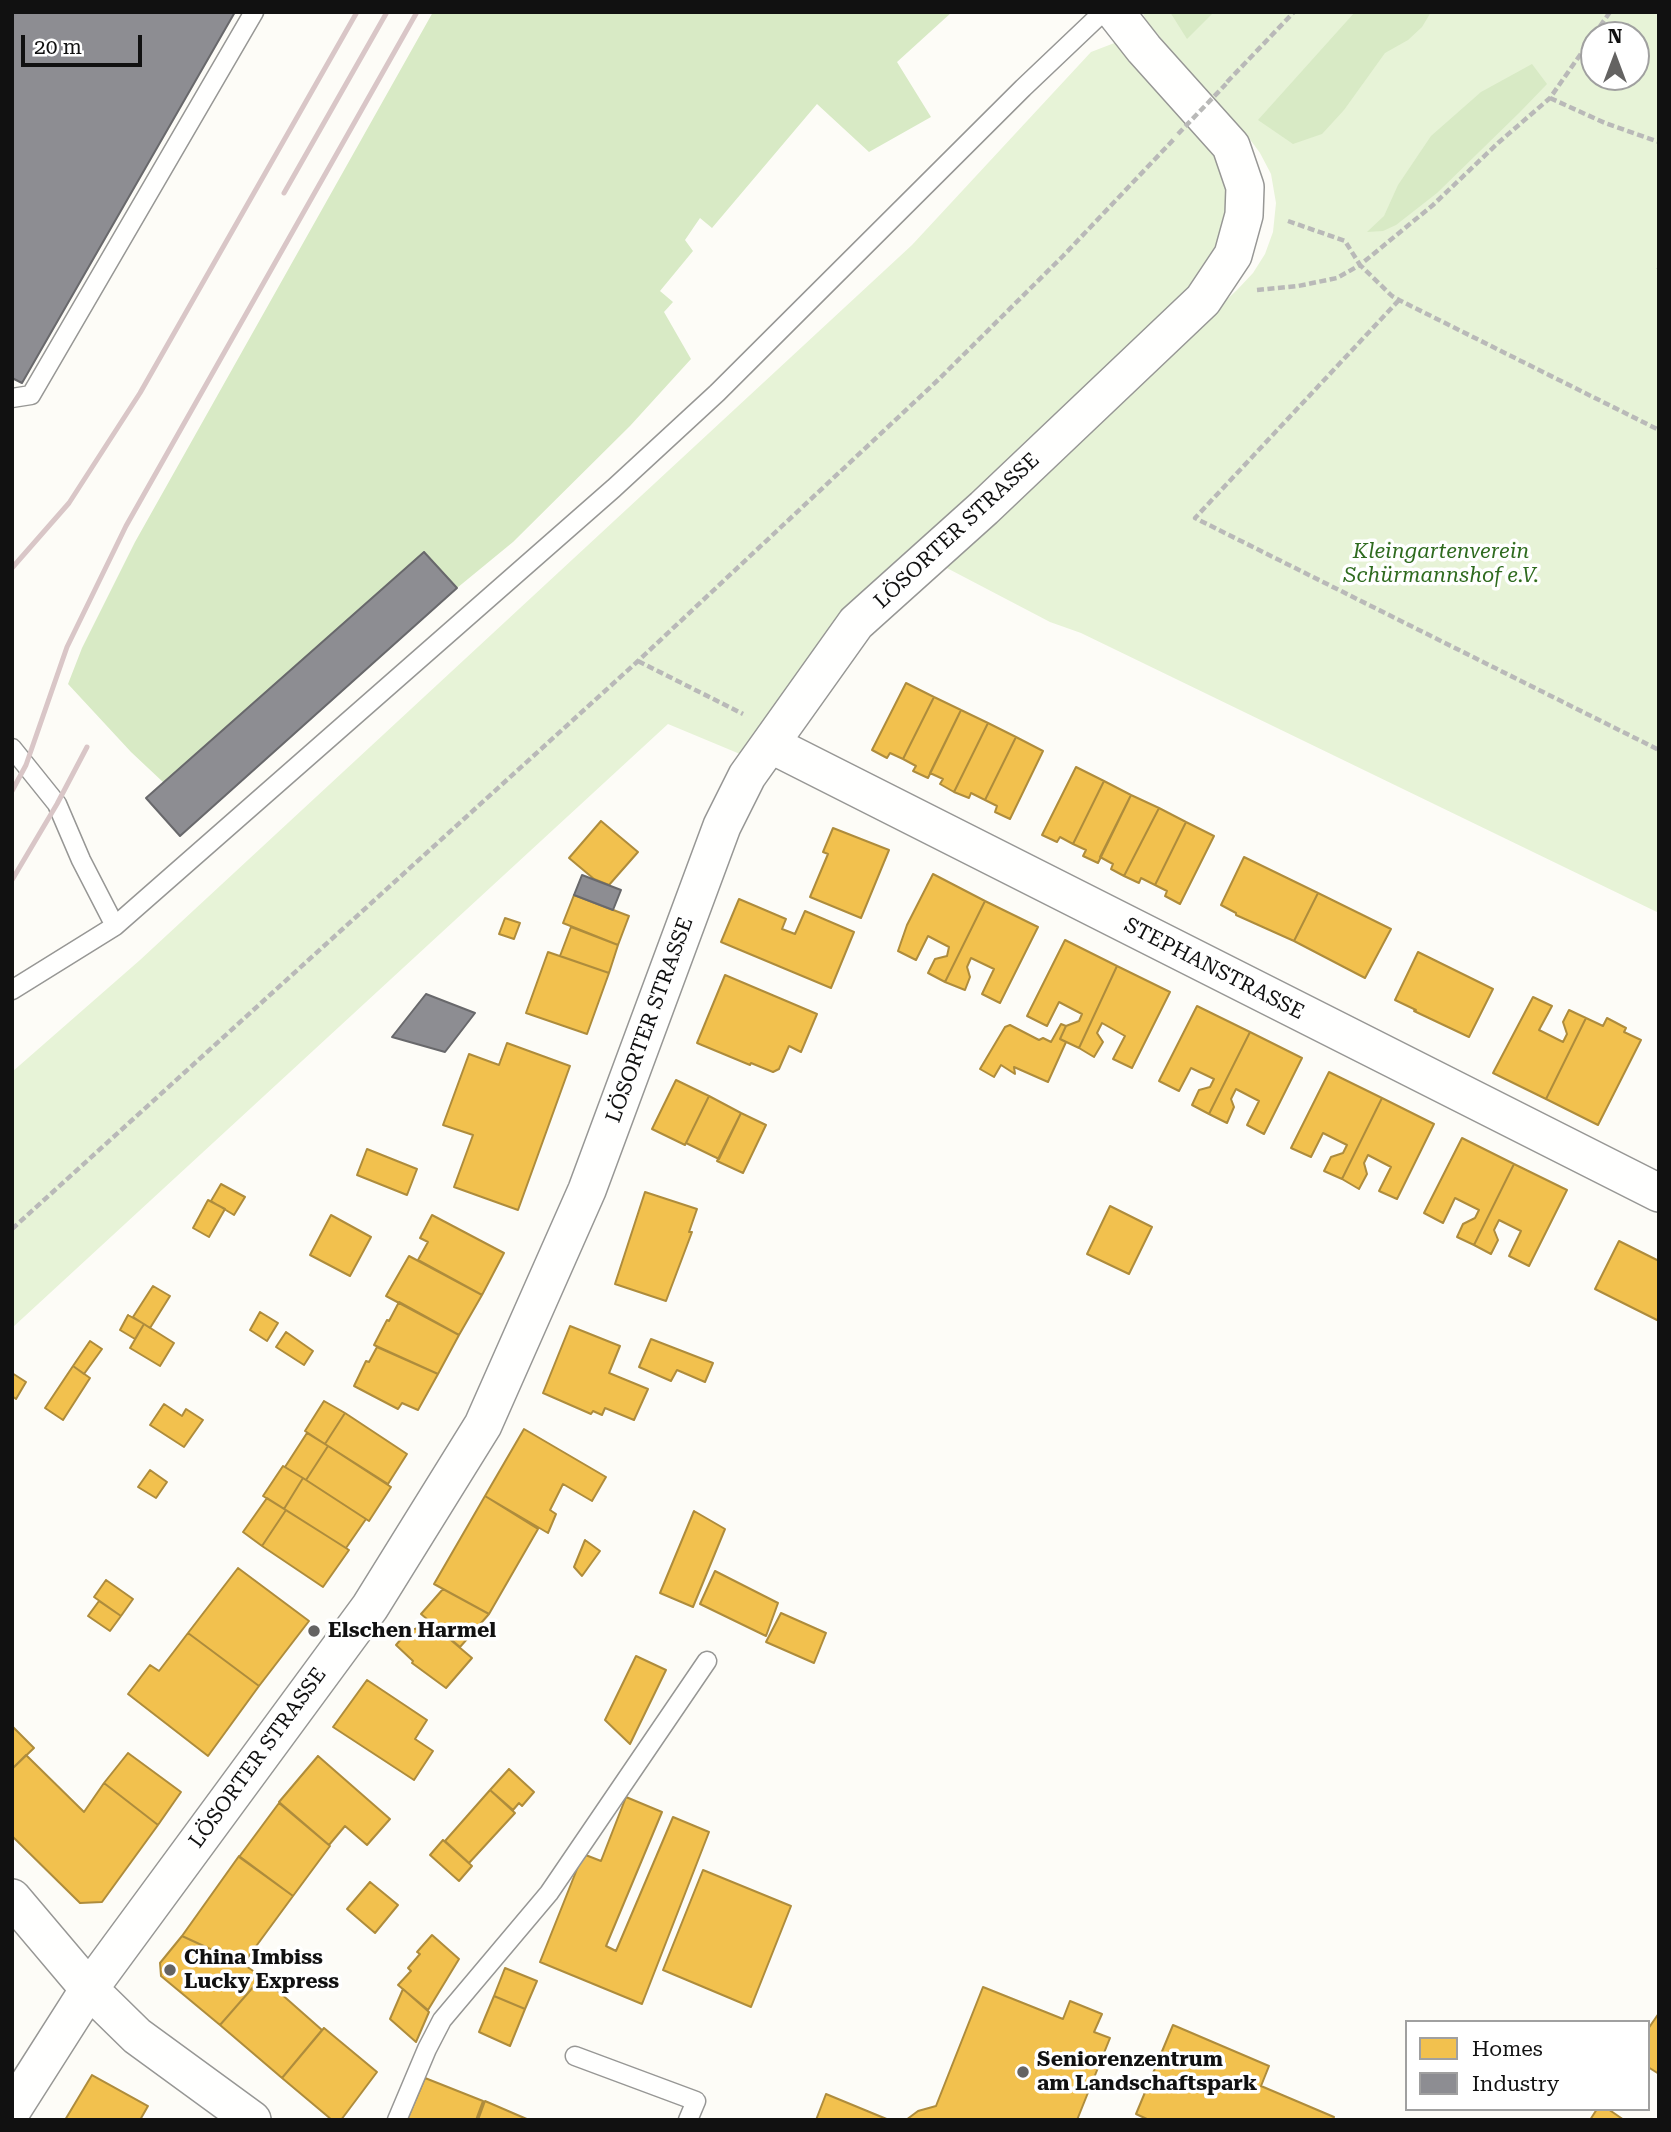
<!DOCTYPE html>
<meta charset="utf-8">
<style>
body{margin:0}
#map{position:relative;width:1671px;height:2132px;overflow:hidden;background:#fdfcf7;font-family:"Roboto Serif",serif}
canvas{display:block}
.frame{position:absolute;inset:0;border:14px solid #111;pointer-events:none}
.legend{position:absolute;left:1405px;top:2020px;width:245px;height:91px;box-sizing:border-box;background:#fff;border:2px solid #a0a0a0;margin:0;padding:9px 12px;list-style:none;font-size:21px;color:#111}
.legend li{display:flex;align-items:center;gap:14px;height:35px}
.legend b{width:35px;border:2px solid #a0a0a0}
.north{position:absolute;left:1580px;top:21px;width:70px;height:70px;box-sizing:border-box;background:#fff;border:2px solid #a0a0a0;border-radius:50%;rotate:0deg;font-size:19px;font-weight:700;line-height:28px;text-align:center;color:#111}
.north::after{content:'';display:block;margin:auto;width:24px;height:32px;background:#646362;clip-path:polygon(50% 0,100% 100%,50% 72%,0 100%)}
.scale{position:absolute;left:21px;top:35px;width:121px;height:32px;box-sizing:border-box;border:4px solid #111;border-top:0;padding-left:9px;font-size:21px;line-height:24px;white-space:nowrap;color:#111;-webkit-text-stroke:5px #fff;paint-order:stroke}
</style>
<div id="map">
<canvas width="1671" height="2132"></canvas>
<div class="frame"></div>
<ul class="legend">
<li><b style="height:19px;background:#f2c14e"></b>Homes</li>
<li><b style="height:19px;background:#8d8d92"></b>Industry</li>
</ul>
<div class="north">N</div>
<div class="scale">20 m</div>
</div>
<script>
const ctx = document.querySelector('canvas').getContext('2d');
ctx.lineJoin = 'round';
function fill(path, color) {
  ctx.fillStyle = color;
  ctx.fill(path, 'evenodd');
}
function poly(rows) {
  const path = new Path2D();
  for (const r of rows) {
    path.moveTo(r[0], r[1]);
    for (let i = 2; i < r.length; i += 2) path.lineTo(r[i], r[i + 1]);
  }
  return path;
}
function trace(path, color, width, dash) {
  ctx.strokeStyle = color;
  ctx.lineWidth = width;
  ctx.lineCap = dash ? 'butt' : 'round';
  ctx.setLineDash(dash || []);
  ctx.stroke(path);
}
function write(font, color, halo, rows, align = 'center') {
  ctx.font = font + ' "Roboto Serif",serif';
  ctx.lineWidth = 7;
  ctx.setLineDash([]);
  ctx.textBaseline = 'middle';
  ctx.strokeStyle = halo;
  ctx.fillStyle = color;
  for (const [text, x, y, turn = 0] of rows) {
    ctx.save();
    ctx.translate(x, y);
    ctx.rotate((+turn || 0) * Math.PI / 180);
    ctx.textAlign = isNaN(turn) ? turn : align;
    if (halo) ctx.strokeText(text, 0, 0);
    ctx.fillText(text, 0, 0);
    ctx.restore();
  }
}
fill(poly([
 [1142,12,1659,12,1659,913,1081,633,1050,622,943,566,1237,290,1253,273,1265,254,1273,232,1276,203,1271,174,1260,153,1246,134,1206,92,1148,23],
 [1594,35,1636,35,1636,77,1594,77],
 [1117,42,1218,157,1225,181,1225,215,1219,240,1214,252,1185,294,858,599,797,673,740,754,668,724,12,1328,12,1072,140,960,912,245,1091,52]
]), '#e7f3d7');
fill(poly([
 [433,12,952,12,897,62,931,117,869,152,817,104,712,228,700,218,685,240,693,251,660,291,673,302,664,312,691,359,630,426,513,542,457,588,423,553,164,783,131,752,68,684,82,648,135,542],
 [1170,12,1214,12,1187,39],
 [1355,12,1431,12,1422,27,1408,40,1385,53,1344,110,1322,134,1293,144,1258,120],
 [1532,64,1547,84,1520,112,1437,193,1396,225,1383,231,1367,232,1384,216,1398,185,1431,136,1481,92]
]), '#d8eac5');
const homes = poly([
 [906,683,934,697,903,759,890,753,887,758,872,750,906,683],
 [934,697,961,710,928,778,913,771,916,766,903,759,934,697],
 [961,710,988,723,954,792,940,784,943,779,930,773,961,710],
 [988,723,1016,737,985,800,971,793,969,798,954,792,988,723],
 [1016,737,1043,751,1010,819,995,812,997,806,985,800,1016,737],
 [1076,767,1104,781,1073,844,1060,837,1057,842,1042,835,1076,767],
 [1104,781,1131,795,1098,863,1083,856,1086,850,1073,844,1104,781],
 [1131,795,1159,808,1124,876,1111,869,1113,864,1100,857,1131,795],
 [1159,808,1186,822,1155,885,1141,878,1139,883,1124,876,1159,808],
 [601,821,638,852,609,885,594,879,569,858,601,821],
 [1186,822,1214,836,1180,904,1165,896,1167,891,1155,885,1186,822],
 [833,828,889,850,861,918,810,897,828,854,823,852,833,828],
 [1244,857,1318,893,1294,941,1236,915,1236,913,1221,905,1244,857],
 [933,874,985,901,945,982,928,973,935,959,947,956,949,947,928,936,916,960,898,951,907,925,933,874],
 [1318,893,1391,929,1365,978,1294,941,1318,893],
 [574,895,629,916,618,945,563,923,574,895],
 [739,899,786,919,782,929,795,934,805,911,854,932,831,988,721,942,739,899],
 [985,901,1038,927,1000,1003,982,994,994,969,971,958,967,967,970,977,965,990,945,982,985,901],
 [505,918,520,923,514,939,499,934,505,918],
 [571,927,618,945,609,973,560,956,571,927],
 [1065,940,1117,966,1079,1048,1060,1039,1066,1026,1079,1021,1082,1014,1059,1002,1047,1026,1027,1016,1065,940],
 [548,952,609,973,587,1034,526,1013,548,952],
 [1418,952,1493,989,1469,1037,1414,1011,1416,1010,1395,1000,1418,952],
 [1117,966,1170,992,1132,1068,1113,1059,1125,1036,1102,1023,1097,1033,1103,1042,1094,1057,1079,1048,1117,966],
 [725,975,817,1014,801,1052,789,1046,779,1069,773,1072,751,1063,750,1065,697,1043,725,975],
 [1533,997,1552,1006,1539,1030,1563,1042,1567,1034,1563,1022,1569,1010,1586,1018,1546,1099,1493,1073,1533,997],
 [1197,1006,1250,1032,1209,1114,1192,1105,1199,1090,1210,1087,1214,1079,1191,1068,1179,1091,1159,1081,1197,1006],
 [1586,1018,1603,1026,1607,1018,1626,1028,1624,1032,1641,1040,1598,1125,1546,1099,1586,1018],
 [1061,1024,1066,1026,1060,1039,1066,1042,1048,1082,1014,1067,1015,1074,1001,1065,994,1077,980,1069,1005,1027,1010,1025,1039,1040,1043,1038,1051,1042,1061,1024],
 [1250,1032,1302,1058,1264,1134,1247,1125,1259,1101,1236,1089,1231,1099,1234,1107,1227,1123,1209,1114,1250,1032],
 [507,1043,570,1066,518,1210,454,1187,473,1135,443,1125,469,1054,499,1065,507,1043],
 [1329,1072,1382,1098,1342,1179,1324,1171,1331,1157,1343,1153,1347,1145,1323,1133,1311,1157,1291,1148,1329,1072],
 [676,1080,709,1096,685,1145,652,1129,676,1080],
 [709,1096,741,1113,719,1159,686,1143,709,1096],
 [1382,1098,1434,1124,1397,1199,1379,1191,1391,1167,1368,1155,1364,1163,1367,1174,1359,1189,1342,1179,1382,1098],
 [741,1113,766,1125,743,1173,717,1161,741,1113],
 [1462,1138,1514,1164,1474,1245,1457,1237,1463,1224,1475,1218,1479,1210,1455,1198,1443,1223,1424,1213,1462,1138],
 [367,1149,417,1169,407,1195,357,1175,367,1149],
 [1514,1164,1567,1190,1529,1266,1509,1256,1521,1231,1499,1220,1494,1230,1498,1240,1491,1254,1474,1245,1514,1164],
 [221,1184,245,1197,234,1215,211,1201,221,1184],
 [645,1192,697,1209,689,1232,692,1232,666,1301,615,1284,645,1192],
 [208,1200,225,1209,209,1237,193,1228,208,1200],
 [1110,1206,1152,1227,1129,1274,1087,1254,1110,1206],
 [331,1215,371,1237,350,1276,310,1255,331,1215],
 [432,1215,504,1253,482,1295,418,1260,428,1242,420,1238,432,1215],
 [1619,1241,1659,1261,1659,1321,1595,1289,1619,1241],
 [409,1256,482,1295,459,1335,386,1296,409,1256],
 [153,1286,170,1296,150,1328,133,1317,153,1286],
 [399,1302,459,1335,438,1374,374,1345,387,1320,389,1321,399,1302],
 [260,1312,278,1323,267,1341,250,1330,260,1312],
 [128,1315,144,1324,135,1339,120,1330,128,1315],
 [144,1324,174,1343,160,1366,130,1348,144,1324],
 [570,1326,620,1346,609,1373,648,1389,634,1420,605,1408,602,1415,593,1411,591,1414,543,1393,570,1326],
 [286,1332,313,1351,304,1365,276,1347,286,1332],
 [651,1339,713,1363,705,1382,677,1370,671,1381,639,1367,651,1339],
 [90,1341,102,1349,84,1374,73,1366,90,1341],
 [377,1347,438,1374,418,1410,402,1403,398,1409,354,1386,366,1361,369,1362,377,1347],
 [73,1366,90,1378,63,1420,45,1408,73,1366],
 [12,1373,26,1382,16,1399,12,1396,12,1373],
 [324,1401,345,1413,325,1444,305,1431,324,1401],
 [164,1404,182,1416,186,1409,203,1420,184,1447,150,1425,164,1404],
 [345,1413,407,1454,388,1484,325,1444,345,1413],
 [524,1429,606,1477,592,1501,563,1484,550,1510,556,1514,548,1533,485,1496,524,1429],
 [307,1433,328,1446,306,1480,285,1467,307,1433],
 [328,1446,391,1487,369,1521,306,1480,328,1446],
 [283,1466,303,1478,284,1509,263,1496,283,1466],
 [150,1470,167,1482,156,1498,138,1487,150,1470],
 [303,1478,366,1519,346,1548,284,1509,303,1478],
 [485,1496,538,1529,489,1614,434,1584,485,1496],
 [267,1498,286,1510,262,1546,243,1532,267,1498],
 [286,1510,349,1550,323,1587,262,1546,286,1510],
 [694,1511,725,1529,693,1607,660,1593,694,1511],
 [585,1540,600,1551,582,1576,574,1567,585,1540],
 [238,1568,309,1621,259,1686,188,1633,238,1568],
 [715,1571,778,1603,766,1636,700,1604,715,1571],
 [106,1580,133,1599,121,1616,94,1597,106,1580],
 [443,1589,489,1614,460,1647,421,1614,443,1589],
 [99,1601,121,1616,110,1631,88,1616,99,1601],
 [781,1613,826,1633,814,1663,766,1642,781,1613],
 [426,1619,472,1658,446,1688,412,1663,413,1661,396,1645,408,1631,418,1628,426,1619],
 [188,1633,259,1686,208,1756,128,1694,150,1665,159,1671,188,1633],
 [636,1656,666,1670,630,1744,605,1720,636,1656],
 [367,1680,427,1720,415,1739,433,1751,414,1780,333,1727,367,1680],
 [12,1726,34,1748,12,1769,12,1726],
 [128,1753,181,1792,158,1825,104,1783,128,1753],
 [26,1755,84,1812,104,1783,158,1825,102,1902,80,1903,12,1836,12,1769,26,1755],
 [318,1756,390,1819,367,1845,345,1826,329,1845,279,1802,318,1756],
 [509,1769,534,1792,522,1806,519,1803,513,1810,490,1790,509,1769],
 [490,1790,515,1813,469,1863,445,1841,490,1790],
 [626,1797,662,1812,606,1946,616,1951,673,1817,709,1832,642,2004,540,1962,583,1854,601,1861,626,1797],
 [279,1803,330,1846,293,1896,239,1857,279,1803],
 [443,1840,472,1866,459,1881,430,1855,443,1840],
 [239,1856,293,1896,243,1964,182,1936,239,1856],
 [703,1870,791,1906,751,2007,663,1970,703,1870],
 [370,1882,398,1905,375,1933,347,1909,370,1882],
 [432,1935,459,1959,428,2010,398,1985,411,1971,408,1968,420,1954,417,1952,432,1935],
 [182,1936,243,1964,262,1977,220,2025,161,1976,160,1963,182,1936],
 [505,1968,537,1981,525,2009,494,1996,505,1968],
 [262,1977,322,2030,282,2078,220,2025,262,1977],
 [983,1987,1063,2019,1070,2001,1102,2014,1094,2032,1110,2038,1077,2120,906,2120,918,2111,936,2106,983,1987],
 [403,1989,429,2012,416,2042,390,2019,403,1989],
 [494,1996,525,2009,510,2046,479,2032,494,1996],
 [1659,2013,1659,2074,1648,2067,1648,2029,1659,2013],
 [1173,2025,1269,2066,1261,2086,1334,2117,1332,2120,1149,2120,1136,2114,1173,2025],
 [324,2028,377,2072,341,2120,332,2120,282,2078,324,2028],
 [92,2075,148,2106,140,2120,65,2120,92,2075],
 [425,2078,483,2101,476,2120,407,2120,425,2078],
 [826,2094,889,2120,816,2120,826,2094],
 [485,2101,529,2120,478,2120,485,2101],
 [1597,2109,1608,2109,1624,2120,1590,2120,1597,2109]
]);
fill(homes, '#f2c14e');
trace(homes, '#ae8c3c', 2);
const industry = poly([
 [12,12,235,12,22,383,12,378,12,12],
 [424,552,457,588,180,836,146,798,424,552],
 [582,875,621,890,613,910,574,895,582,875],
 [426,994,475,1013,445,1052,392,1037,426,994]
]);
fill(industry, '#8d8d92');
trace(industry, '#68686b', 2);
const lane = poly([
 [12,398,31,395,254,12],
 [12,748,57,804,81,860,115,926],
 [12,990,115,926,614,488,717,393,1023,88,1103,12],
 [575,2056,696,2101,688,2120],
 [397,2120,427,2049,442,2020,549,1893,707,1661]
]);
const street = poly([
 [770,744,1659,1193],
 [12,1898,89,1989,137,2036,252,2120],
 [12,2110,89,1989,370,1607,483,1425,587,1190,722,826,747,776,856,623,984,508,1203,300,1233,255,1244,215,1245,187,1231,146,1144,49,1115,12]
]);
trace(lane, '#979795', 21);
trace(street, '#979795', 40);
trace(poly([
 [1594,35,1610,12],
 [1227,82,1294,12],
 [1550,98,1605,123,1659,142],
 [1288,221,1345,241,1360,265,1433,205,1498,143,1550,98,1594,35],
 [1658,267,1659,268],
 [1257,290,1298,286,1337,278,1360,265,1392,296,1399,300,1659,430],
 [1399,300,1195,518,1659,750],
 [638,661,743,714],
 [12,1229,638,661,938,380,1063,256,1175,138]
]), '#b9b9b8', 4.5, [7, 3.5]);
trace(lane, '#fffffe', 18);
trace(street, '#fffffe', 37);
trace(poly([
 [284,193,387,12],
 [12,568,69,503,140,393,357,12],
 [12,791,26,765,67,647,126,526,417,12],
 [12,880,57,804,87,747]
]), '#d9c6c7', 5);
trace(poly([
 [1178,134,1226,84]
]), '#b9b9b8', 4.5, [7, 3.5]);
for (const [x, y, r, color] of [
 [314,1631,7,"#646362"],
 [170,1970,7,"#646362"],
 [1023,2072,7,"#646362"]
]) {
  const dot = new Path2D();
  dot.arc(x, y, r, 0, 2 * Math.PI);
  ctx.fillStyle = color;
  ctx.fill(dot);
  trace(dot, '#fff', 2.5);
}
write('21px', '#111', '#fff', [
 ["LÖSORTER STRASSE",957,531,-43],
 ["STEPHANSTRASSE",1214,969,27],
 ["LÖSORTER STRASSE",650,1020,-70],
 ["LÖSORTER STRASSE",258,1758,-54]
]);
write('italic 21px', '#2f6b1f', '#fff', [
 ["Kleingartenverein",1441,552],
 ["Schürmannshof e.V.",1441,576]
]);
write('bold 21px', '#111', '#fff', [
 ["Elschen Harmel",328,1631],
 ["China Imbiss",184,1958],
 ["Lucky Express",184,1982],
 ["Seniorenzentrum",1037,2060],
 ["am Landschaftspark",1037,2084]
], 'left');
</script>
